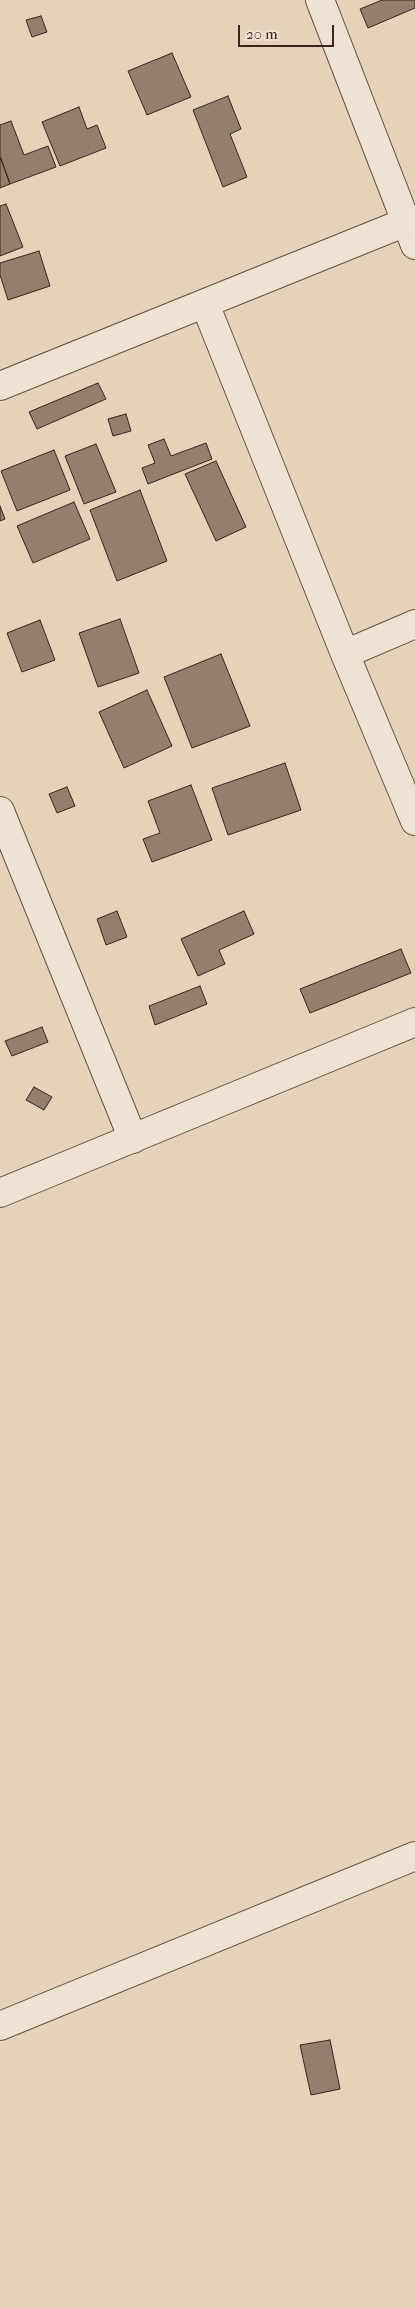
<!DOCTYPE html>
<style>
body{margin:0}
#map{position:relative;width:415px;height:2308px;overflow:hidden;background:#e5d3b9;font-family:"IM FELL French Canon",serif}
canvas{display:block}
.scale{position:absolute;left:238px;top:25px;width:96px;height:22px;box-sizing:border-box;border:2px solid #3a241c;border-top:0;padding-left:6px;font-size:15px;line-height:18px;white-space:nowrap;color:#3a241c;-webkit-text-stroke:4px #eee2d2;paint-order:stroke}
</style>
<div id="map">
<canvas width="415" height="2308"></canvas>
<div class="scale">20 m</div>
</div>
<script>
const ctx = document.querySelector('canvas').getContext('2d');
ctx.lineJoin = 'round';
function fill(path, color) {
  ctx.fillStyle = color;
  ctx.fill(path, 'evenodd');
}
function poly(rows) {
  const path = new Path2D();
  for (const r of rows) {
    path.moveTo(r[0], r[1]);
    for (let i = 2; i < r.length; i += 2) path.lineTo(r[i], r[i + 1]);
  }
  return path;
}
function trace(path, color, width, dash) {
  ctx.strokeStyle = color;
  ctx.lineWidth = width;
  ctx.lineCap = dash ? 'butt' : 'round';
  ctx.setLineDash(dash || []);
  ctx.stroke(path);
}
const building = poly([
 [382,0,415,0,415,8,368,28,360,9,382,0],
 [41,16,47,32,32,37,26,20,41,16],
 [172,53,191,97,147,115,128,71,172,53],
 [228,96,241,129,230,134,247,177,223,187,193,110,228,96],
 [79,107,87,129,97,125,106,148,60,166,42,122,79,107],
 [11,121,24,155,48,146,56,167,10,184,0,156,0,125,11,121],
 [1,159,10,184,0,188,0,160,1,159],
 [6,204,23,247,0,256,0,206,6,204],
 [39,251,50,286,8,300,0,275,0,263,39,251],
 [98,383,106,399,37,429,29,412,98,383],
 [126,414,131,431,113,436,108,419,126,414],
 [164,439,171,456,206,443,212,459,148,484,142,468,155,463,148,445,164,439],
 [96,444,116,492,84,504,65,456,96,444],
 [54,450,70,490,17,511,1,471,54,450],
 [216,461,246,527,216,541,185,474,216,461],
 [140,490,167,561,117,581,90,510,140,490],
 [74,502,90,539,33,563,17,526,74,502],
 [0,506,5,519,0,521,0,506],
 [120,619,139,673,98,687,79,633,120,619],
 [40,620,55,660,22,672,7,633,40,620],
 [221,654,250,726,192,748,164,677,221,654],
 [147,690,172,746,124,768,99,712,147,690],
 [285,763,301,810,228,835,212,788,285,763],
 [191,785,212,840,152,862,143,839,160,833,148,801,191,785],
 [67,787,75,806,57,813,49,794,67,787],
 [117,911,127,937,106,945,97,919,117,911],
 [244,911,254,934,219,950,225,964,198,976,181,939,244,911],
 [401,949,411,973,310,1013,300,989,401,949],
 [200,986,207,1004,155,1025,149,1006,200,986],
 [42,1027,48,1042,12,1056,5,1041,42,1027],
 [34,1087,52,1097,44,1110,26,1100,34,1087],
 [330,2040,340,2089,311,2095,300,2045,330,2040]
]);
fill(building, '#937f6e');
trace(building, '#3a241c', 1);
const street = poly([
 [320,0,415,245],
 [205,304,345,654,415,821],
 [0,386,406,222],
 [345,654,415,624],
 [0,811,133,1139],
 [0,1193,415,1022],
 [0,2026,415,1856]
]);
trace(street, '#655043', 30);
trace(street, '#eee2d2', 28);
</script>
